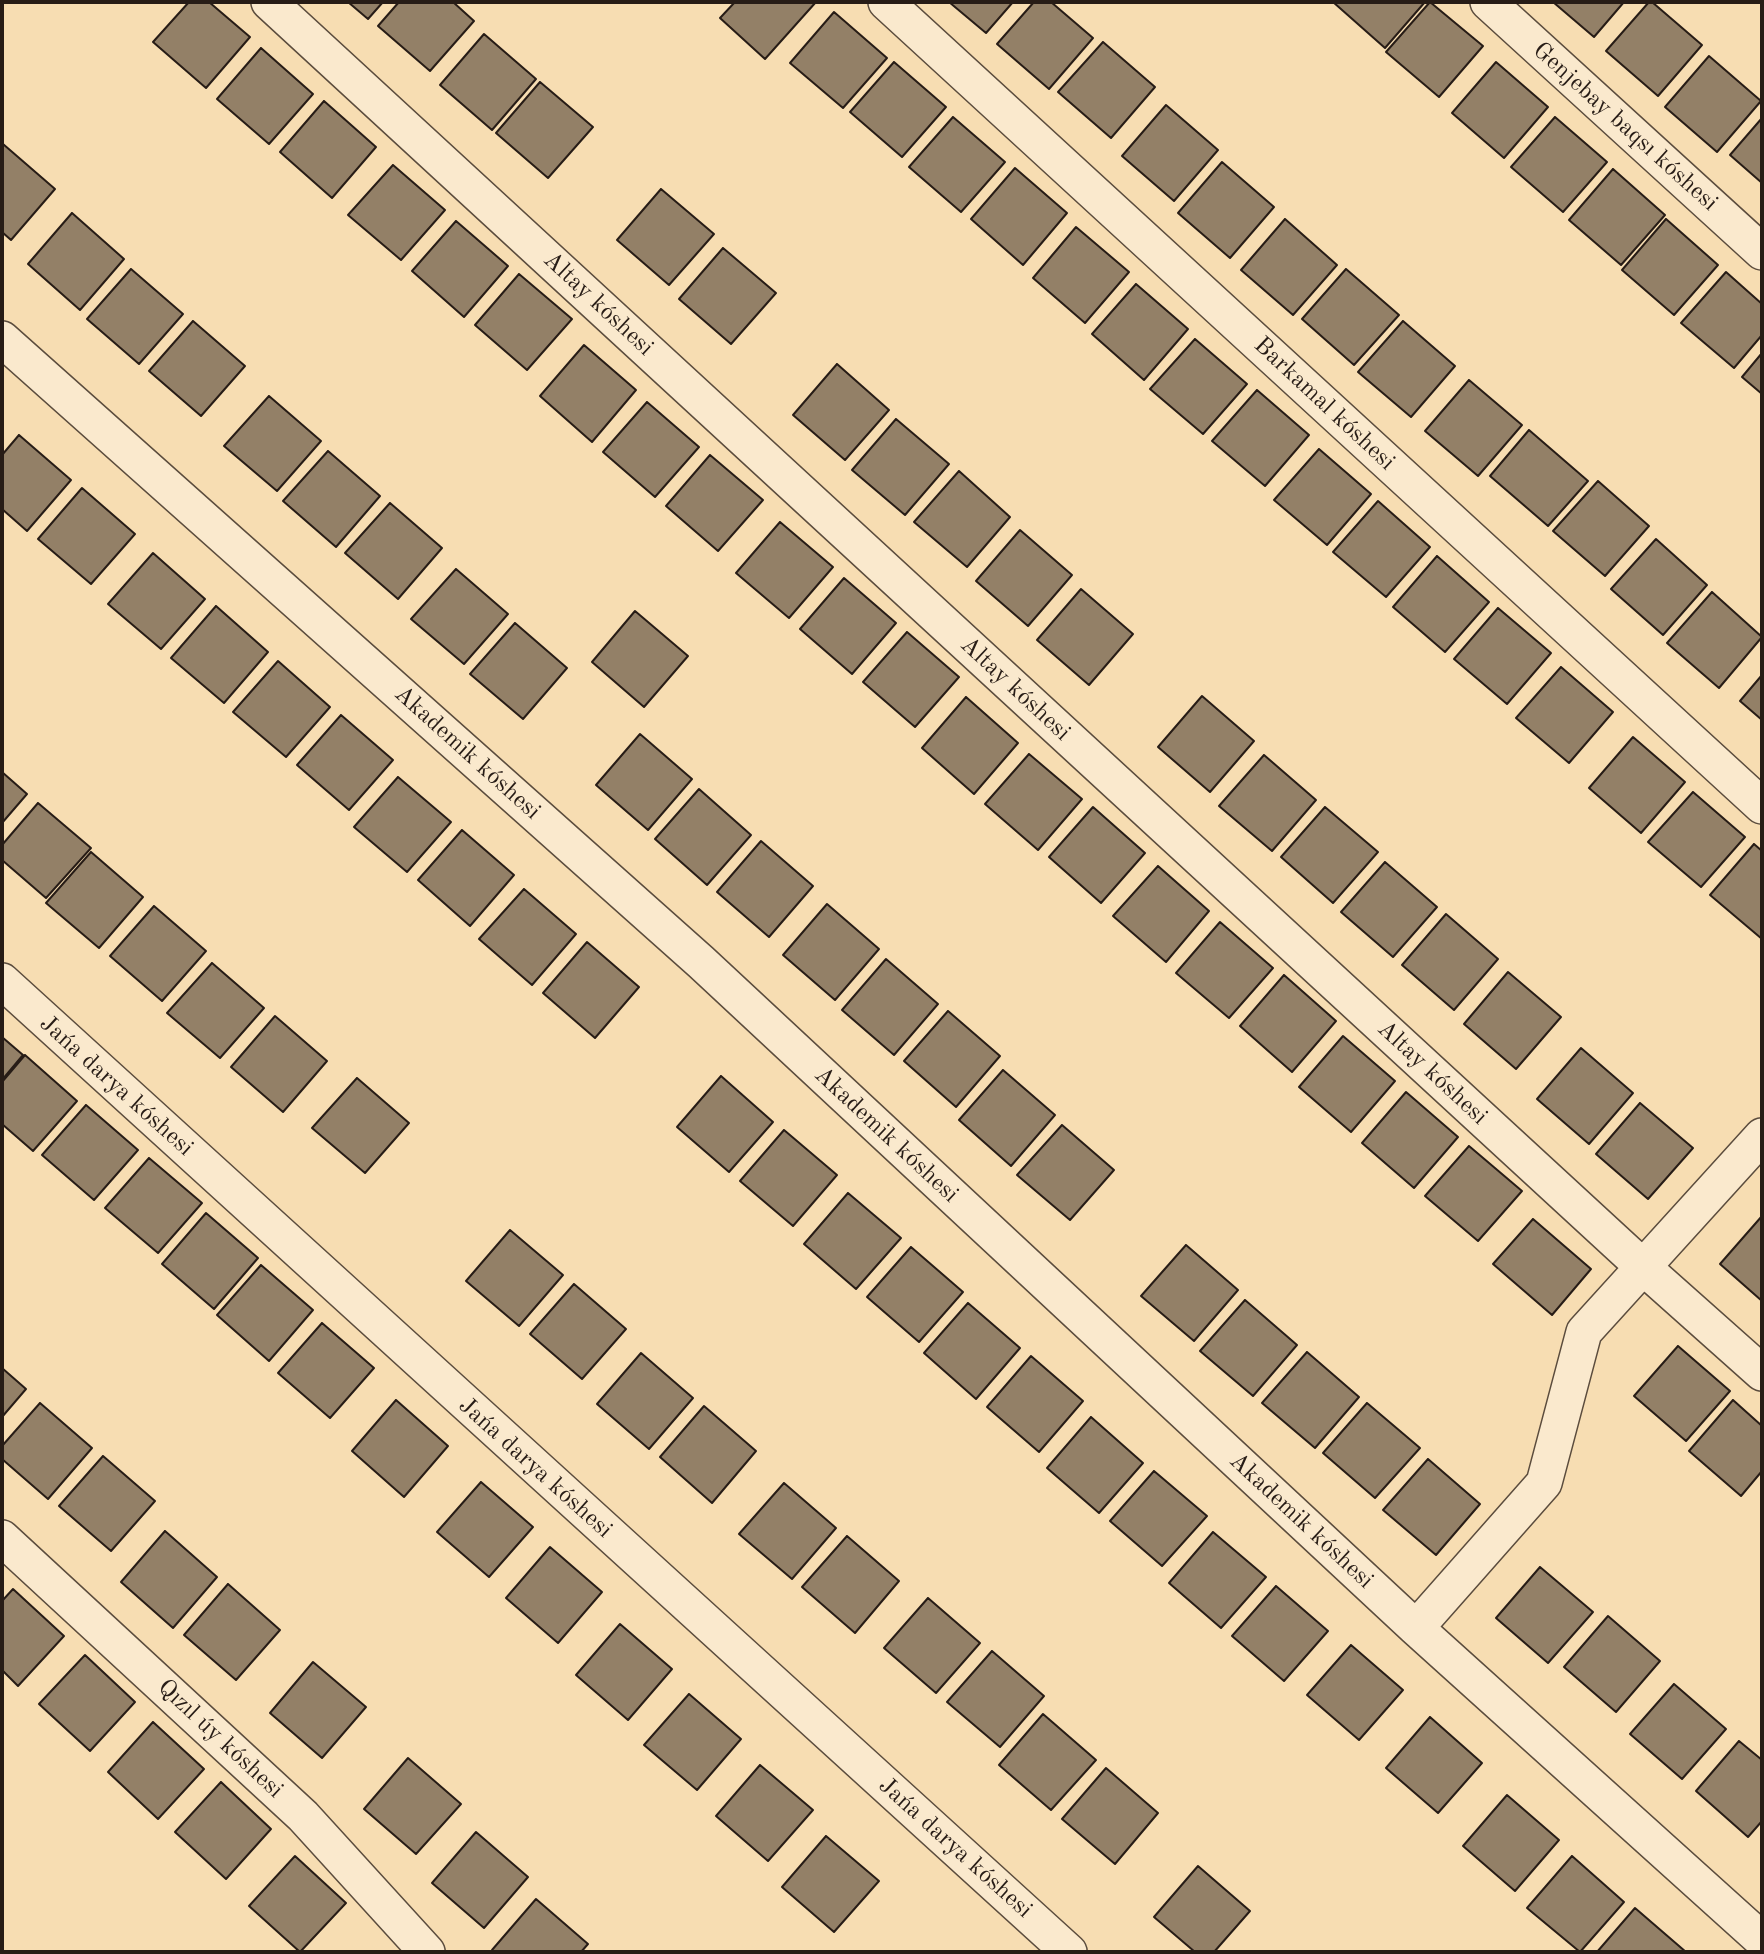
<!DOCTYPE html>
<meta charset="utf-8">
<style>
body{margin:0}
#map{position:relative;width:1764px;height:1954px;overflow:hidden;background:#f7ddb2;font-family:"Old Standard TT",serif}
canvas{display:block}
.frame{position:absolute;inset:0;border:4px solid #271c16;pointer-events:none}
</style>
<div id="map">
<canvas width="1764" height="1954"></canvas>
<div class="frame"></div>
</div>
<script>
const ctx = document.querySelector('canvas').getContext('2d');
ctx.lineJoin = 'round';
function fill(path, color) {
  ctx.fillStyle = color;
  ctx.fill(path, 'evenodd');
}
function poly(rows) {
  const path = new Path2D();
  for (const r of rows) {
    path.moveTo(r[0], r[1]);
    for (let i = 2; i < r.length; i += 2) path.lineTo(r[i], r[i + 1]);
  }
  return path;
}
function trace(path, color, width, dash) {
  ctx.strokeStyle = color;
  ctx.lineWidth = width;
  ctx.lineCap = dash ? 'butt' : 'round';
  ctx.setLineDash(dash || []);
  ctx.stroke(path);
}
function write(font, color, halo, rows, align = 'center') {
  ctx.font = font + ' "Old Standard TT",serif';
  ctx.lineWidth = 5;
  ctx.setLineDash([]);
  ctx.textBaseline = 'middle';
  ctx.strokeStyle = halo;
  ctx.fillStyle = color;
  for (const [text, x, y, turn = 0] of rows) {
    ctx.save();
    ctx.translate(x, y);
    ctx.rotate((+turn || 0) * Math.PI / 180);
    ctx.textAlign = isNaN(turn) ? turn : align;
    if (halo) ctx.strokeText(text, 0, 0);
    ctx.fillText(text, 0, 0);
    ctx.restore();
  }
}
const building = poly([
 [189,2,209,2,250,37,206,88,153,42,189,2],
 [348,2,383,2,368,19,348,2],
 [399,2,453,2,474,21,430,71,378,26,399,2],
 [735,2,816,2,765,59,720,18,735,2],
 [949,2,1013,2,986,33,949,2],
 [1034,2,1051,2,1093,38,1049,89,997,44,1034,2],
 [1333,2,1425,2,1385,48,1333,2],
 [1430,2,1483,46,1439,97,1386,52,1430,2],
 [1553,2,1624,2,1594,37,1553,2],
 [1649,2,1652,2,1702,45,1658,96,1606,51,1649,2],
 [834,12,887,58,843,108,790,63,834,12],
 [484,34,536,79,492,130,440,85,484,34],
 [1103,42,1155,87,1111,138,1058,92,1103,42],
 [261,48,313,94,269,144,217,99,261,48],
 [1709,56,1761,101,1717,152,1665,107,1709,56],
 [894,62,946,107,902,157,850,112,894,62],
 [1496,62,1548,107,1504,158,1452,113,1496,62],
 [540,82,593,127,548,178,496,133,540,82],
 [324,101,376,147,332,198,280,152,324,101],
 [1166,105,1218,150,1174,201,1122,156,1166,105],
 [953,117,1005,162,961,212,909,167,953,117],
 [1555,117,1607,162,1563,212,1511,167,1555,117],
 [1762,118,1762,183,1730,155,1762,118],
 [3,144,55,189,11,240,2,232,3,144],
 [1222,162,1274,207,1230,258,1178,213,1222,162],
 [393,165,445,210,401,260,348,215,393,165],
 [1015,168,1067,213,1023,265,971,219,1015,168],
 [1613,169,1665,215,1621,265,1569,220,1613,169],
 [661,189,714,234,669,285,617,240,661,189],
 [72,213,124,259,80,310,28,264,72,213],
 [1285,219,1337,265,1293,315,1241,270,1285,219],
 [1666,219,1718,265,1674,315,1622,270,1666,219],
 [456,221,508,266,464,317,412,271,456,221],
 [1076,227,1129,272,1085,323,1033,278,1076,227],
 [723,248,776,293,731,344,679,299,723,248],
 [131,269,183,314,139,364,87,319,131,269],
 [1346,269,1399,315,1354,365,1302,319,1346,269],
 [1726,272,1762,304,1762,335,1734,368,1681,323,1726,272],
 [519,274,572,319,527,370,475,325,519,274],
 [1136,284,1188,329,1144,380,1092,334,1136,284],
 [193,321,245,366,201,416,149,371,193,321],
 [1403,321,1455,366,1411,417,1358,372,1403,321],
 [1195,339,1247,384,1203,434,1150,389,1195,339],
 [584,345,636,390,592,442,540,396,584,345],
 [1762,353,1762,394,1742,377,1762,353],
 [837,364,889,410,845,460,793,415,837,364],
 [1469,380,1522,425,1478,476,1425,431,1469,380],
 [1257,390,1309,435,1265,486,1212,441,1257,390],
 [269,396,321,441,277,491,224,446,269,396],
 [647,402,699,447,655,497,603,452,647,402],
 [896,419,949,464,905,515,852,470,896,419],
 [1529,430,1588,481,1548,526,1490,476,1529,430],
 [19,435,71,480,27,531,2,509,2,455,19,435],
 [1319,449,1371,494,1327,545,1274,500,1319,449],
 [328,451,380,496,336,547,283,501,328,451],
 [710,455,763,500,718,551,666,506,710,455],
 [959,471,1010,517,967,567,914,522,959,471],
 [1598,481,1649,526,1605,576,1553,531,1598,481],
 [82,488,135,534,91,584,38,539,82,488],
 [1378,501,1430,547,1386,597,1333,552,1378,501],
 [390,503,442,548,398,599,345,553,390,503],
 [780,522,833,567,789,618,736,573,780,522],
 [1020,530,1072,575,1028,626,976,581,1020,530],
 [1656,539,1707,585,1663,635,1611,589,1656,539],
 [153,553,205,599,161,649,108,604,153,553],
 [1437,556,1489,602,1445,652,1393,607,1437,556],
 [456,569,508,614,464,664,411,619,456,569],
 [844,578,896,623,852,674,800,629,844,578],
 [1081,589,1133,634,1089,685,1037,640,1081,589],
 [1712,592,1762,637,1719,688,1667,643,1712,592],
 [216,606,268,652,224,703,171,658,216,606],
 [1498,608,1551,653,1507,704,1454,659,1498,608],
 [635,611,688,656,644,707,592,662,635,611],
 [515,623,567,668,523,719,470,674,515,623],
 [907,632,959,677,915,727,863,682,907,632],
 [278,661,330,707,286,757,233,712,278,661],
 [1561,667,1613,712,1569,763,1516,718,1561,667],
 [1762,675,1762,720,1740,701,1762,675],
 [1202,696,1254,741,1210,792,1158,747,1202,696],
 [966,697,1018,743,974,794,922,748,966,697],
 [341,715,393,760,349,810,297,765,341,715],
 [640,734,692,779,648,830,596,785,640,734],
 [1633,737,1685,782,1641,833,1589,788,1633,737],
 [1029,754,1082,799,1038,850,985,804,1029,754],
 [1264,755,1316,800,1272,851,1219,806,1264,755],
 [2,772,27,794,2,823,2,772],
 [398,777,451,822,407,872,354,827,398,777],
 [699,789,751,835,707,885,655,839,699,789],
 [1693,792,1745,837,1701,887,1648,842,1693,792],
 [38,803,91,848,46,898,2,860,2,845,38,803],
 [1093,807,1145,853,1101,903,1049,857,1093,807],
 [1325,807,1378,852,1333,903,1281,857,1325,807],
 [462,830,514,875,470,926,418,880,462,830],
 [761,841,813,886,769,937,717,892,761,841],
 [1754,844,1762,851,1762,939,1710,895,1754,844],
 [91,852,143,897,99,948,46,903,91,852],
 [1385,862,1437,907,1393,957,1341,912,1385,862],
 [1158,866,1209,911,1166,962,1113,916,1158,866],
 [524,889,576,934,532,985,479,939,524,889],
 [827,904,879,949,835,1000,783,955,827,904],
 [154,906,206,951,162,1001,110,956,154,906],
 [1446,914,1498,959,1454,1010,1402,965,1446,914],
 [1220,922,1273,968,1229,1018,1176,973,1220,922],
 [587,942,639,987,595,1038,543,993,587,942],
 [886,959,938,1004,894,1055,842,1010,886,959],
 [212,963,264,1008,220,1058,167,1013,212,963],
 [1508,972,1561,1017,1516,1069,1464,1024,1508,972],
 [1284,975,1336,1021,1292,1072,1240,1026,1284,975],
 [948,1011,1000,1056,956,1107,904,1061,948,1011],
 [275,1016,327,1061,283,1112,231,1067,275,1016],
 [1343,1036,1395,1081,1351,1132,1299,1087,1343,1036],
 [2,1037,23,1055,2,1080,2,1037],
 [1581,1048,1633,1093,1589,1144,1537,1099,1581,1048],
 [25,1055,77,1101,33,1151,2,1124,2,1082,25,1055],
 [1003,1070,1055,1115,1011,1166,959,1120,1003,1070],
 [721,1076,773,1122,729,1172,677,1127,721,1076],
 [357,1078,409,1123,365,1173,312,1128,357,1078],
 [1406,1092,1458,1137,1414,1188,1362,1143,1406,1092],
 [1640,1103,1693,1148,1648,1199,1596,1154,1640,1103],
 [86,1105,138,1150,94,1200,42,1155,86,1105],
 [1062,1125,1114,1170,1070,1220,1017,1175,1062,1125],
 [784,1130,837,1175,793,1226,740,1181,784,1130],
 [1469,1146,1522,1191,1478,1241,1425,1196,1469,1146],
 [149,1158,202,1203,158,1253,105,1208,149,1158],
 [848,1193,901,1238,856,1289,804,1244,848,1193],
 [206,1213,258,1258,214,1309,162,1264,206,1213],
 [1762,1216,1762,1301,1720,1264,1762,1216],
 [1533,1219,1591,1269,1552,1315,1493,1264,1533,1219],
 [510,1230,563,1275,519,1326,466,1281,510,1230],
 [1186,1245,1238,1290,1194,1341,1141,1296,1186,1245],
 [911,1247,963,1292,919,1342,867,1297,911,1247],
 [261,1265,313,1310,269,1361,217,1315,261,1265],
 [574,1284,626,1329,582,1379,530,1334,574,1284],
 [1245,1300,1297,1345,1253,1396,1200,1351,1245,1300],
 [968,1303,1020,1348,976,1399,924,1353,968,1303],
 [322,1323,374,1368,330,1418,278,1373,322,1323],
 [1678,1346,1730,1391,1686,1441,1634,1396,1678,1346],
 [1307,1352,1359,1397,1315,1448,1262,1403,1307,1352],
 [641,1353,693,1398,649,1449,597,1404,641,1353],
 [1031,1356,1083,1401,1039,1452,987,1407,1031,1356],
 [2,1368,26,1389,2,1417,2,1368],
 [396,1400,448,1446,404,1497,352,1451,396,1400],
 [1733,1400,1762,1426,1762,1471,1741,1496,1689,1451,1733,1400],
 [40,1403,92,1448,48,1499,2,1459,2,1446,40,1403],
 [1367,1403,1420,1448,1375,1498,1323,1453,1367,1403],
 [704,1406,756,1451,712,1503,660,1457,704,1406],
 [1091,1417,1143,1463,1099,1513,1047,1468,1091,1417],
 [103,1456,155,1501,111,1551,59,1506,103,1456],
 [1428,1459,1480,1504,1436,1555,1383,1510,1428,1459],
 [1154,1471,1207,1516,1162,1566,1110,1521,1154,1471],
 [481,1482,533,1527,489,1577,437,1532,481,1482],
 [784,1483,836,1528,792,1579,739,1534,784,1483],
 [165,1531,217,1577,173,1628,121,1582,165,1531],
 [1213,1532,1266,1577,1221,1628,1169,1583,1213,1532],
 [847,1536,899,1581,855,1633,802,1587,847,1536],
 [550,1547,602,1592,558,1643,506,1598,550,1547],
 [1540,1567,1593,1612,1548,1663,1496,1618,1540,1567],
 [228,1584,280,1630,236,1680,184,1635,228,1584],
 [1276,1586,1328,1631,1284,1681,1232,1636,1276,1586],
 [13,1589,64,1636,18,1686,2,1670,2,1601,13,1589],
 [928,1598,980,1643,936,1693,884,1648,928,1598],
 [1608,1616,1660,1661,1616,1712,1564,1667,1608,1616],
 [620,1624,672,1669,628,1720,576,1675,620,1624],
 [1351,1645,1403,1690,1359,1740,1307,1695,1351,1645],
 [992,1651,1044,1696,1000,1747,947,1702,992,1651],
 [85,1655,135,1702,90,1751,39,1704,85,1655],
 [313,1662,366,1707,322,1758,270,1713,313,1662],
 [1674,1684,1726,1729,1682,1779,1630,1734,1674,1684],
 [689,1694,741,1739,697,1790,644,1745,689,1694],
 [1043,1714,1096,1760,1051,1810,999,1765,1043,1714],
 [1430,1717,1482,1763,1438,1813,1386,1768,1430,1717],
 [153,1722,204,1769,158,1819,108,1772,153,1722],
 [1739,1741,1762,1760,1762,1821,1748,1837,1696,1791,1739,1741],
 [408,1758,461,1804,416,1854,364,1809,408,1758],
 [760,1765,813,1810,768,1861,716,1816,760,1765],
 [1106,1768,1158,1813,1115,1864,1062,1819,1106,1768],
 [221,1782,271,1829,226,1879,175,1832,221,1782],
 [1507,1795,1559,1840,1515,1891,1463,1846,1507,1795],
 [476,1832,528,1877,484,1928,432,1883,476,1832],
 [826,1836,879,1881,834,1932,782,1887,826,1836],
 [295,1856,346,1903,300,1952,249,1906,295,1856],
 [1572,1856,1624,1902,1580,1952,1527,1908,1572,1856],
 [1198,1866,1250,1911,1214,1952,1195,1952,1154,1917,1198,1866],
 [536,1899,588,1944,581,1952,495,1952,492,1950,536,1899],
 [1635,1908,1686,1952,1597,1952,1635,1908]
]);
fill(building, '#938067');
trace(building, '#271c16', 2);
const street = poly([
 [269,2,1643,1267,1762,1373],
 [886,2,1762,806],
 [1488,2,1762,252],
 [2,339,701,962,1416,1628,1762,1940],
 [2,981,1069,1952],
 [2,1538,303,1816,427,1952],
 [1416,1628,1544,1483,1584,1332,1762,1136]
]);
trace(street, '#5b4c3d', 38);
trace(street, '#fae9cd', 35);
write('24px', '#271c16', '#fae9cd', [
 ["Genjebay baqsı kóshesi",1625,127,42],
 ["Altay kóshesi",598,304,43],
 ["Barkamal kóshesi",1324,404,43],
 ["Altay kóshesi",1015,689,43],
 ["Akademik kóshesi",467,753,42],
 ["Altay kóshesi",1432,1073,43],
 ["Jańa darya kóshesi",116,1086,42],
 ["Akademik kóshesi",886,1135,43],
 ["Jańa darya kóshesi",535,1468,42],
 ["Akademik kóshesi",1301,1521,43],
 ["Qızıl úy kóshesi",220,1739,43],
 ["Jańa darya kóshesi",955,1848,42]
]);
</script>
